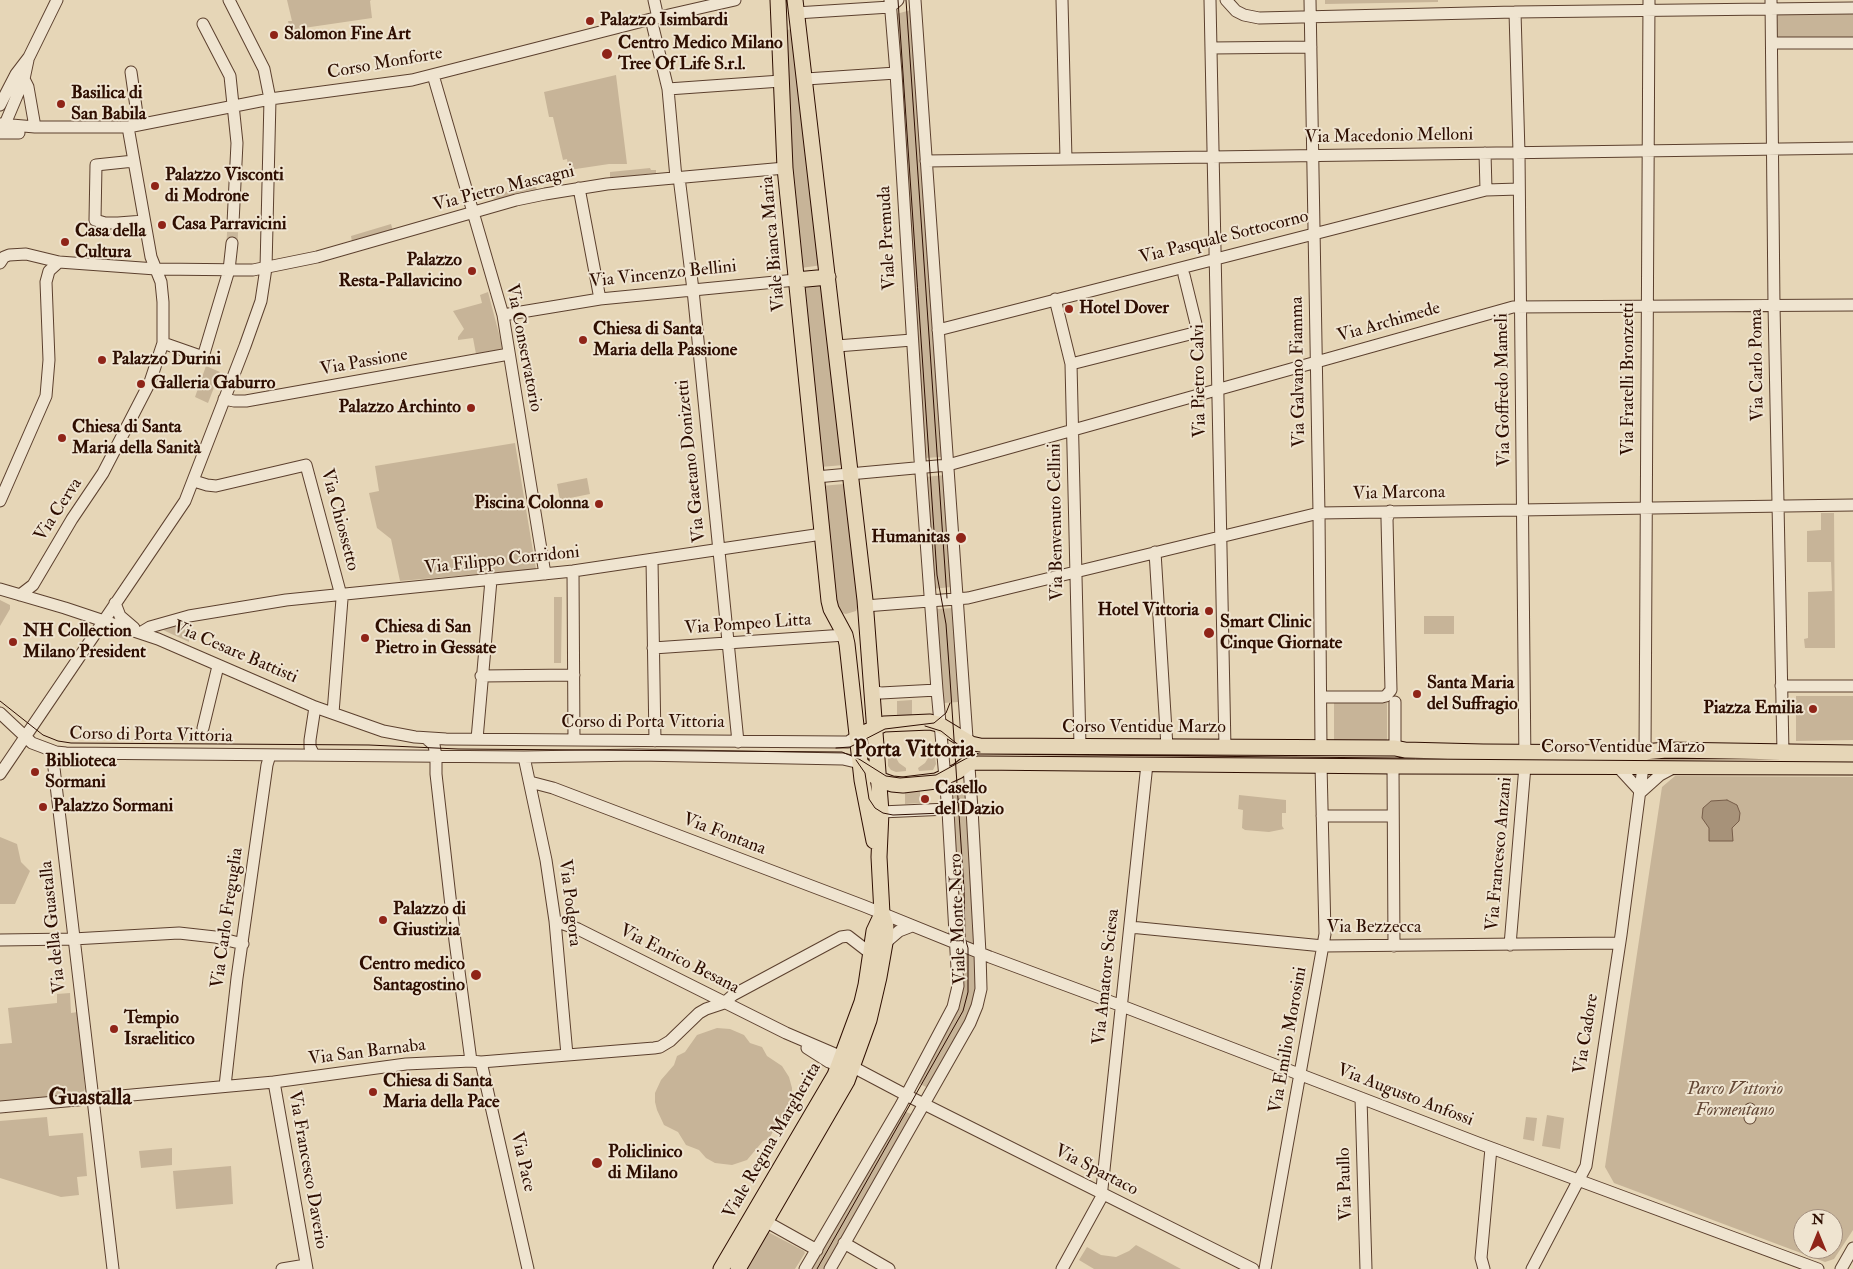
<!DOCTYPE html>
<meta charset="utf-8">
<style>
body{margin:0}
#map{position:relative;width:1853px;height:1269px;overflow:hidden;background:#e6d6b7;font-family:"IM FELL Double Pica",serif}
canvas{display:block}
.north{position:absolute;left:1793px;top:1209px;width:50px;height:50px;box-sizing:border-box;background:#efe4d0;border:1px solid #a28e7d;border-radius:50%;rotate:0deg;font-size:14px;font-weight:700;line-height:20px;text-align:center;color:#2e0e01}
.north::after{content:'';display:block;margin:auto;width:18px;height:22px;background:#8f2418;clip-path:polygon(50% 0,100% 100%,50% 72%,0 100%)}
</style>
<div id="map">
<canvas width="1853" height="1269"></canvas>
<div class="north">N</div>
</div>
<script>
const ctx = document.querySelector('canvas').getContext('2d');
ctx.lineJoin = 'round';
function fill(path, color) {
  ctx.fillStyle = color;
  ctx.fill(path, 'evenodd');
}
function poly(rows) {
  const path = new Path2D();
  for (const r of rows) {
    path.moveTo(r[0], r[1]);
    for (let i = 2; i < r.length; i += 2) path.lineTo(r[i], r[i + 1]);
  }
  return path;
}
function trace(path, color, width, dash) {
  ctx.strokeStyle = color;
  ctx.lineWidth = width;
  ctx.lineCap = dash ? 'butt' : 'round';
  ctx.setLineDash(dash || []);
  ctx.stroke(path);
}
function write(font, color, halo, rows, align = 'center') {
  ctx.font = font + ' "IM FELL Double Pica",serif';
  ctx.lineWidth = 4;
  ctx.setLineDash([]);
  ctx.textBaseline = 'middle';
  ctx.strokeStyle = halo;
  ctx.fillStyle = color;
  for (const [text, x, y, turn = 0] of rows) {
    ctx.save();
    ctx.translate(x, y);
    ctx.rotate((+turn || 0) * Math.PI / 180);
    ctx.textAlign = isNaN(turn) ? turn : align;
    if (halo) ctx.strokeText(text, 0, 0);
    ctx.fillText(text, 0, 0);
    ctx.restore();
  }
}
fill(poly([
 [287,0,371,0,370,1,372,18,290,30,288,21,292,21],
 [1325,0,1438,0,1438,2,1325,4],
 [911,10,942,457,924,458,896,14],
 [1853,14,1853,39,1777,40,1777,15],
 [792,29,822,265,801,268,789,150,787,30],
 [616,75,627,164,609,164,569,170,567,159,563,160,553,117,549,117,544,92],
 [650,168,651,170,656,170,656,173,610,178,610,172],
 [535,184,537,190,494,201,493,195],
 [391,224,393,231,352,242,351,236],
 [814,286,826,287,844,465,820,467,803,288],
 [488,292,503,349,476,354,473,338,458,340,458,337,464,329,453,311,482,303,480,295],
 [206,366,220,372,208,403,195,397],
 [515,443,536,569,400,581,391,539,377,528,369,493,379,491,375,466],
 [945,475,951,587,933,589,925,477],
 [587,478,590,494,560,500,557,484],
 [844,484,859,603,856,611,846,614,842,613,836,606,837,598,821,486],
 [1821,513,1834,513,1835,648,1805,648,1804,639,1808,638,1808,592,1832,591,1831,562,1807,562,1807,531,1821,530],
 [554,597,562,597,561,663,554,663],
 [0,600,10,605,10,609,0,626],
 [953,608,959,702,943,703,937,609],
 [1424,616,1454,616,1454,634,1424,634],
 [189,620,189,642,163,630,174,626],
 [1796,696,1853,696,1853,740,1796,741],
 [912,700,912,715,897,715,897,701],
 [1334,703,1387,703,1387,741,1334,741],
 [932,754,935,756,936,764,933,770,919,771,918,768,925,763,930,755],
 [888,755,895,756,899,763,906,768,906,771,896,772,891,770,888,766],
 [1675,776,1853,777,1853,1230,1834,1259,1825,1262,1614,1183,1605,1167,1662,787],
 [1803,1219,1833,1219,1833,1249,1803,1249],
 [967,784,975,945,960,939,952,785],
 [920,789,920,803,905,804,905,790],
 [1239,795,1286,800,1286,813,1282,813,1282,826,1284,829,1269,832,1245,830,1242,828,1243,810,1238,809],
 [0,837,17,844,21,862,30,871,15,904,0,904],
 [962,953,975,958,977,990,971,1011,928,1088,918,1083,959,1006,963,989],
 [70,993,71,1013,78,1012,85,1089,83,1093,81,1095,0,1103,0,1044,12,1043,8,1008,57,1003,57,994],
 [717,1028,730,1029,744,1035,750,1043,762,1047,767,1056,782,1066,789,1077,792,1088,792,1100,788,1111,784,1118,777,1124,769,1139,763,1141,747,1160,732,1165,715,1163,706,1158,699,1150,686,1145,678,1132,664,1125,657,1110,655,1102,655,1093,661,1080,674,1065,677,1056,685,1052,697,1035],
 [902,1110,913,1115,827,1269,811,1269],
 [1547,1115,1564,1118,1560,1149,1542,1146],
 [47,1117,49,1136,83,1133,87,1176,77,1177,79,1195,61,1197,0,1178,0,1121],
 [1526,1117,1537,1118,1534,1141,1523,1139],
 [172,1148,172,1165,141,1168,139,1151],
 [231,1166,233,1204,176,1209,173,1171],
 [768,1232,804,1251,805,1253,795,1269,747,1269],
 [1136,1245,1181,1269,1094,1269,1079,1260,1087,1247,1101,1255,1116,1257,1129,1251]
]), '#c7b498');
const water = poly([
 [1727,800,1737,805,1740,813,1739,821,1732,828,1733,841,1709,841,1709,828,1702,818,1703,808,1711,801,1727,800]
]);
fill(water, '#a79279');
trace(water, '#775d49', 1);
trace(poly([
 [232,243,233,223]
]), '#cab89c', 11, [11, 5.5]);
const minor = poly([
 [654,0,658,18],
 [1062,0,1066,159],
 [1210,0,1225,747],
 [1226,0,1236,11,1244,15,1259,18,1515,12,1853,8],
 [1310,0,1319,513,1321,748],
 [1771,0,1774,305,1783,752],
 [796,13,890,7,898,0],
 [651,19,668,89,676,178],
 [203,24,230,76,237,143,233,223],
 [1772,43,1853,43],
 [1211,48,1311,47],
 [131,72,138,121],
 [433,75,503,315,545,574],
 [24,79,28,87,35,127],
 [806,79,896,73],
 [668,89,781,81],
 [0,105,16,74,29,57,57,0],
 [0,124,35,127,128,127,270,99,412,80,651,19,735,0],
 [5,124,24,79,28,60],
 [0,133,19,133],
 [1485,153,1486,190],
 [134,161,96,165,95,220,105,223,118,223,144,221],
 [926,161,1853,148],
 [679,177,693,290,738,742],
 [579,188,600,299],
 [0,263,4,257,9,255,26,254,59,262,156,269,253,270,317,257,516,200,545,194,607,184,785,168],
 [1055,299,1071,364,1080,746],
 [503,315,600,299,796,280],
 [938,330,1486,190,1519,189],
 [163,343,203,357,229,270,232,243],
 [837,346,912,340],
 [1071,364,1198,332,1184,275],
 [224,399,234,401,246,401,509,354],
 [816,477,948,465,1513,307,1853,305],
 [194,481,207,485,216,486,306,465,342,599,333,713],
 [0,501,46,396,49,360,46,282,49,271,59,262],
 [1155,552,1167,747],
 [652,560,655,741],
 [573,571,574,740],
 [0,589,65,608,158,639,315,707,383,731,415,737,446,739,841,742,848,742,857,736],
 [20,595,33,585,72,519,103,473,150,382,163,343,163,302,161,282,151,257,128,127],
 [115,603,120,616,134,628],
 [865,606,968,598,1319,513,1853,505],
 [140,633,150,627,189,616,286,600,573,571,822,534],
 [653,648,845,635],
 [481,676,574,675],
 [1781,686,1853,686],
 [871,691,881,693,937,690],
 [1321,697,1382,697,1386,696,1391,690,1387,519,1390,511],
 [1395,702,1395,748],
 [0,713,32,743,56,752,66,753,524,757,638,755,843,759,860,763],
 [203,728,218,666],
 [427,739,434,745,436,756,436,774,455,941,471,1061],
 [477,739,491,580],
 [52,751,113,1269],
 [1645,753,1649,0],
 [314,755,310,747,310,740,315,707],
 [524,757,546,860,555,921,567,1055],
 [1393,766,1394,946],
 [1618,767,1641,792],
 [0,774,185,501,245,346,261,301,266,268,270,99,264,69,229,0],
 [530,782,553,788,864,906,990,957,1122,1006,1478,1143,1818,1269],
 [1641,792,1660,775,1673,768],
 [881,812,948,809],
 [1322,816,1393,816],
 [555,921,578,929,786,1033,842,1057],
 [1130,927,1323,946,1619,943],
 [0,940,73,939,179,933,215,937,243,944],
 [885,943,899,931,912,926],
 [1510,945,1525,766,1519,153,1515,12],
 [807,1048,829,1062,839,1066],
 [481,1062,528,1269],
 [853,1067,906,1095,1253,1269],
 [274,1082,307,1269],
 [225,1086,237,978,267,765,270,755],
 [1361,1098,1366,1269],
 [0,1107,274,1082,406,1064,471,1061,481,1062,654,1048,660,1047,670,1041,699,1013,706,1009,724,1003,733,995,841,937,848,936,870,953],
 [1750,1118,1750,1109],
 [765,1221,817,1250],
 [844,1243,889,1269],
 [282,1269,306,1265],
 [805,1269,901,1105,953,1007,958,986,948,811,937,690,920,459,896,73,890,0],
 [830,1269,970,1023,977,1006,981,989,980,953,972,809,915,0],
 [1062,1269,1101,1198,1147,764],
 [1265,1269,1325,934,1321,765],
 [1484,1269,1481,1258,1491,1148],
 [1532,1269,1586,1166,1621,935,1643,767],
 [1841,1269,1853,1248]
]);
const major = poly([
 [778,0,785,168,829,601,831,609,845,635,847,644,862,780,874,841],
 [796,280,828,277],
 [857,736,884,724,930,722,938,724,971,744,980,746,1395,748,1405,750,1483,752,1631,753,1667,750,1853,753],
 [860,763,878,779,892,784,903,785,936,781,958,771,968,763,976,762,1393,766,1853,767],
 [721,1269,835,1075,862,1002,866,985,874,931,882,914],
 [738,1269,847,1081,869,1020,879,977,885,943,886,926,882,914,879,857,881,812,865,600,795,0]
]);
trace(minor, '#5c402e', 13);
trace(major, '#2e0e01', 17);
trace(minor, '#efe4d0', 11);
trace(major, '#e6d6b7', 15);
trace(poly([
 [906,0,947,598],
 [0,701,43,735,58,741,71,743,369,745,458,749,842,752,859,759,886,776,900,778,936,775,967,758,978,756,1853,762],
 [925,726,941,731,965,750,980,752],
 [836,748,850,747,885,729,934,723,946,713,950,703],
 [856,760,865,773,869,799,875,808,883,813,893,815,943,813,951,808,958,802,959,799],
 [817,1269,963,1011,968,992,968,948,965,938,964,889,950,679,946,624,937,575,898,0]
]), '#2e0e01', 1);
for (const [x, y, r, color] of [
 [590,21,5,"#8f2418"],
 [274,35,5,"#8f2418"],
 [607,54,6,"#8f2418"],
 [61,104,5,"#8f2418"],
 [155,186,5,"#8f2418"],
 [162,225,5,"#8f2418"],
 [65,242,5,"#8f2418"],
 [472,271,5,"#8f2418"],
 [1069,309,5,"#8f2418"],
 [583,340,5,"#8f2418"],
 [102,360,5,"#8f2418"],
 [141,384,5,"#8f2418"],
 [471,408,5,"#8f2418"],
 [62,438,5,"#8f2418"],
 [599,504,5,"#8f2418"],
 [961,538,6,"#8f2418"],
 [1209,611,5,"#8f2418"],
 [1209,633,6,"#8f2418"],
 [365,638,5,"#8f2418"],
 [13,642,5,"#8f2418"],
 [1417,694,5,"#8f2418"],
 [1813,709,5,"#8f2418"],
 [35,772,5,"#8f2418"],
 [925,799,5,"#8f2418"],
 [43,807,5,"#8f2418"],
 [383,920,5,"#8f2418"],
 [476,975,6,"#8f2418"],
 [114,1029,5,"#8f2418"],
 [373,1092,5,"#8f2418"],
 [597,1163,6,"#8f2418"]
]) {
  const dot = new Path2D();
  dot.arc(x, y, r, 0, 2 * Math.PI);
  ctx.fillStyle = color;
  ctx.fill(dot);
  trace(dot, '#efe4d0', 2);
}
write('bold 18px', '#2e0e01', '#efe4d0', [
 ["Palazzo Isimbardi",600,21],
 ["Salomon Fine Art",284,35],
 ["Centro Medico Milano",618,44],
 ["Tree Of Life S.r.l.",618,65],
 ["Basilica di",71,94],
 ["San Babila",71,115],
 ["Palazzo Visconti",165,176],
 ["di Modrone",165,197],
 ["Casa Parravicini",172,225],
 ["Casa della",75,232],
 ["Cultura",75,253],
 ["Palazzo",462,261,"right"],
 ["Resta-Pallavicino",462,282,"right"],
 ["Hotel Dover",1079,309],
 ["Chiesa di Santa",593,330],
 ["Maria della Passione",593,351],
 ["Palazzo Durini",112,360],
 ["Galleria Gaburro",151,384],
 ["Palazzo Archinto",461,408,"right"],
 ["Chiesa di Santa",72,428],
 ["Maria della Sanità",72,449],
 ["Piscina Colonna",589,504,"right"],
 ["Humanitas",950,538,"right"],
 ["Hotel Vittoria",1199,611,"right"],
 ["Smart Clinic",1220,623],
 ["Cinque Giornate",1220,644],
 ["Chiesa di San",375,628],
 ["Pietro in Gessate",375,649],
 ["NH Collection",23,632],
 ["Milano President",23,653],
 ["Santa Maria",1427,684],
 ["del Suffragio",1427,705],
 ["Piazza Emilia",1803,709,"right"],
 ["Biblioteca",45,762],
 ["Sormani",45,783],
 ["Casello",935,789],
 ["del Dazio",935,810],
 ["Palazzo Sormani",53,807],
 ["Palazzo di",393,910],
 ["Giustizia",393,931],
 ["Centro medico",465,965,"right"],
 ["Santagostino",465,986,"right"],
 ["Tempio",124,1019],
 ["Israelitico",124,1040],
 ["Chiesa di Santa",383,1082],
 ["Maria della Pace",383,1103],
 ["Policlinico",608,1153],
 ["di Milano",608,1174]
], 'left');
write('18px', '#2e0e01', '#efe4d0', [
 ["Corso Monforte",385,64,-10],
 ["Via Macedonio Melloni",1389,137,-1],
 ["Via Pietro Mascagni",504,189,-14],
 ["Viale Premuda",888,238,-93],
 ["Via Pasquale Sottocorno",1224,238,-14],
 ["Viale Bianca Maria",774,244,-95],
 ["Via Vincenzo Bellini",663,275,-6],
 ["Via Archimede",1389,323,-16],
 ["Via Conservatorio",523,348,79],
 ["Via Passione",364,363,-10],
 ["Via Carlo Poma",1758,365,-91],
 ["Via Galvano Fiamma",1299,372,-91],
 ["Via Fratelli Bronzetti",1629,379,-90],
 ["Via Pietro Calvi",1200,381,-91],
 ["Via Goffredo Mameli",1504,390,-91],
 ["Via Gaetano Donizetti",692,461,-96],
 ["Via Marcona",1399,494,-1],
 ["Via Cerva",59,510,-57],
 ["Via Chiossetto",339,520,75],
 ["Via Benvenuto Cellini",1057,522,-91],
 ["Via Filippo Corridoni",502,561,-6],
 ["Via Pompeo Litta",748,625,-4],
 ["Via Cesare Battisti",235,653,23],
 ["Corso di Porta Vittoria",643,723],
 ["Corso Ventidue Marzo",1144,728],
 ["Corso di Porta Vittoria",151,736,1],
 ["Corso Ventidue Marzo",1623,748],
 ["Via Fontana",724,835,21],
 ["Via Francesco Anzani",1500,854,-85],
 ["Via Podgora",569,903,83],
 ["Via Carlo Freguglia",228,918,-82],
 ["Viale Monte Nero",959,919,-92],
 ["Via della Guastalla",54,927,-96],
 ["Via Bezzecca",1374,928],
 ["Via Enrico Besana",679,960,27],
 ["Via Amatore Sciesa",1107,977,-84],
 ["Via Cadore",1587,1034,-81],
 ["Via Emilio Morosini",1289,1040,-80],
 ["Via San Barnaba",367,1053,-7],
 ["Via Augusto Anfossi",1405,1096,21],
 ["Viale Regina Margherita",773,1141,-60],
 ["Via Pace",522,1162,77],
 ["Via Francesco Daverio",307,1170,80],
 ["Via Spartaco",1096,1171,27],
 ["Via Paullo",1346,1184,-92]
]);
write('italic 18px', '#644836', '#efe4d0', [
 ["Parco Vittorio",1735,1090],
 ["Formentano",1735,1111]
]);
write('bold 22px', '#2e0e01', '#efe4d0', [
 ["Porta Vittoria",914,751],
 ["Guastalla",90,1099]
]);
</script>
